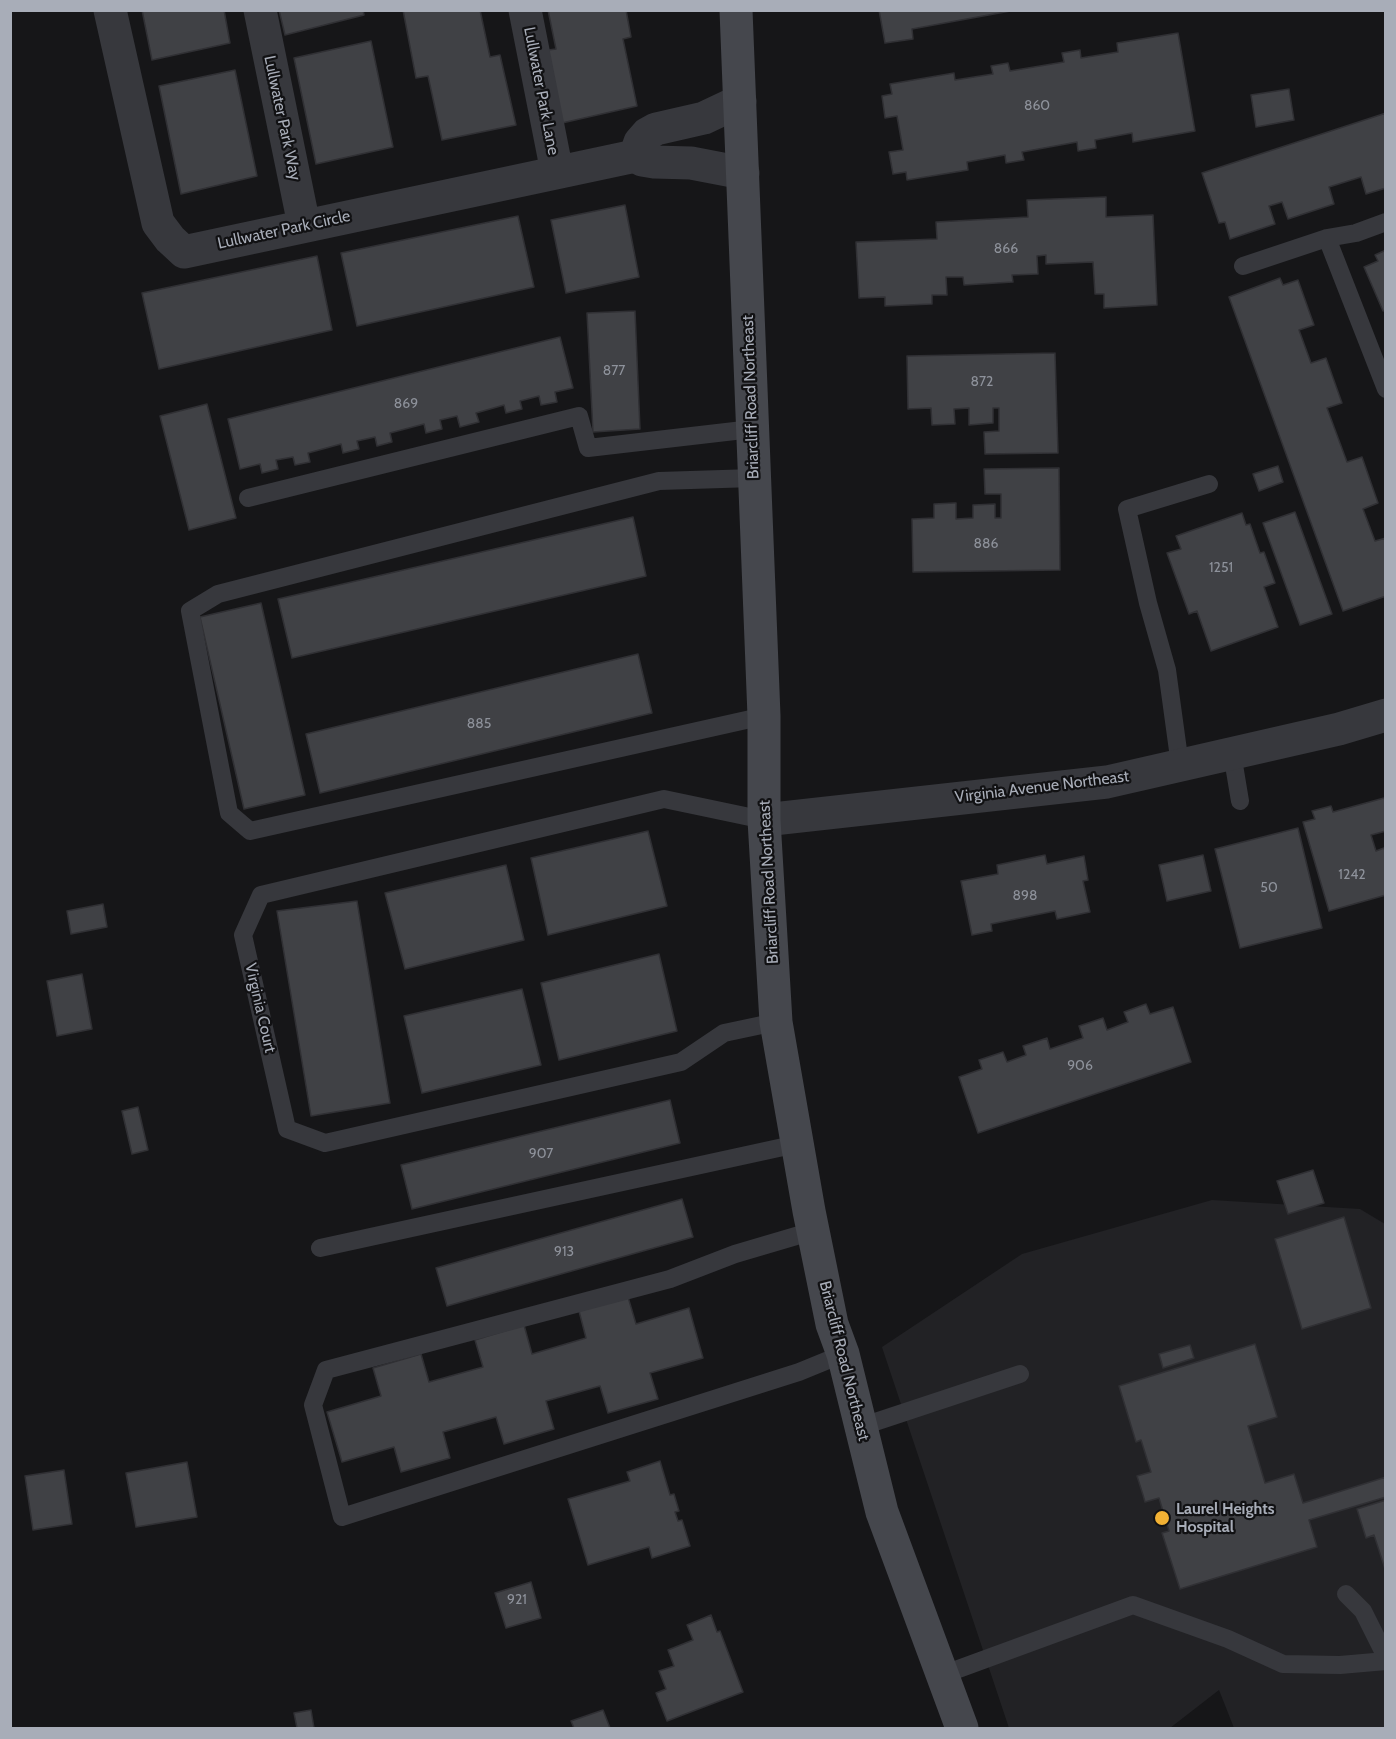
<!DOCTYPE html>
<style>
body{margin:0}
#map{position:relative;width:1396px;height:1739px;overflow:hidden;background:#161618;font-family:Cabin,sans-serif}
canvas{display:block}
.frame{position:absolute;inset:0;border:12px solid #a8adb8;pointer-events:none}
</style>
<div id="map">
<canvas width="1396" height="1739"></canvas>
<div class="frame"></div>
</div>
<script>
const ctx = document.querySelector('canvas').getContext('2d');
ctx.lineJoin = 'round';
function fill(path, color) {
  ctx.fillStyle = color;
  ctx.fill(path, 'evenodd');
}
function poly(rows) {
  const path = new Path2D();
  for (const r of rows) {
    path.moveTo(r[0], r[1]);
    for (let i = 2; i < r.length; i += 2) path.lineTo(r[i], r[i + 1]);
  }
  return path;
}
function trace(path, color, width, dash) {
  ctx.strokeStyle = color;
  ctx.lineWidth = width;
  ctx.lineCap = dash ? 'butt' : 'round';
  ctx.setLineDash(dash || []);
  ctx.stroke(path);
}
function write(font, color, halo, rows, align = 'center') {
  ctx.font = font + ' Cabin,sans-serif';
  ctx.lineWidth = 4.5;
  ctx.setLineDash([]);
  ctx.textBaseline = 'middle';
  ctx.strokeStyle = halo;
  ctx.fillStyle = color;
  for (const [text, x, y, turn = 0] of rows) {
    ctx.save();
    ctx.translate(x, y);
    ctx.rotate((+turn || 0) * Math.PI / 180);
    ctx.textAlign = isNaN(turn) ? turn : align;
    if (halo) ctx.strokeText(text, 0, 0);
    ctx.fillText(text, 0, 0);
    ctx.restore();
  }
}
fill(poly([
 [1212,1200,1360,1209,1385,1224,1385,1728,1234,1728,1219,1690,1170,1728,1009,1728,882,1347,1022,1254]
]), '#222225');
const building = poly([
 [142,10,224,10,230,43,152,60,142,10],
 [279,10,363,10,364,15,285,35,279,10],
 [403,10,480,10,490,57,500,55,516,125,442,140,428,76,416,78,403,10],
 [548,10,626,10,631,37,623,39,637,106,562,123,548,50,556,49,548,10],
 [879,10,1016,10,912,29,913,39,885,43,879,10],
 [1178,33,1195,131,1133,142,1132,133,1095,140,1096,148,1078,151,1077,142,1022,152,1024,160,1006,163,1005,155,967,162,968,170,907,180,906,172,893,174,889,152,903,150,897,116,885,118,882,96,892,94,890,84,954,73,955,80,993,74,991,66,1008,63,1010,71,1064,62,1062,53,1080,50,1081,58,1118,52,1117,43,1178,33],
 [371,41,393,147,316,164,294,58,371,41],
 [235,70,257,176,181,194,159,86,235,70],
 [1289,89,1294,120,1256,127,1251,95,1289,89],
 [1386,113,1386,188,1366,194,1361,177,1329,187,1334,204,1288,219,1282,202,1269,206,1275,224,1230,239,1225,222,1219,223,1202,173,1386,113],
 [1106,197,1106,217,1153,215,1157,305,1104,308,1104,294,1095,294,1093,262,1046,264,1046,255,1037,256,1038,274,1012,275,1013,282,964,285,963,277,946,277,947,295,932,295,932,304,885,306,885,297,859,298,856,242,937,239,936,222,1028,217,1027,200,1106,197],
 [625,205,639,277,566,293,551,220,625,205],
 [518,216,534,287,357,326,341,253,518,216],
 [1386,250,1386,310,1383,311,1364,267,1378,261,1375,255,1386,250],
 [317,256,332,330,159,369,142,293,317,256],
 [1280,278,1283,285,1298,280,1314,325,1299,330,1311,363,1326,358,1342,403,1327,408,1347,462,1362,457,1378,503,1363,509,1375,541,1386,538,1386,596,1343,611,1229,297,1280,278],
 [635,311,640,429,593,432,587,313,635,311],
 [560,337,573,388,555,392,557,402,541,405,539,396,520,401,522,409,506,413,504,405,476,413,479,422,460,427,457,416,440,420,442,429,426,433,424,424,390,433,392,442,377,446,375,437,357,441,359,449,343,453,341,444,308,453,310,462,295,465,293,457,276,460,278,469,262,473,260,464,240,469,228,419,560,337],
 [1055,353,1058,453,985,454,984,432,999,431,999,408,993,408,993,423,969,425,969,408,954,409,955,424,932,425,931,408,908,409,907,356,1055,353],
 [207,404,236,518,189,530,160,416,207,404],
 [1278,466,1283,482,1259,491,1253,474,1278,466],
 [1059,468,1060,570,913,572,912,519,934,518,934,504,954,503,956,503,956,519,973,518,973,505,995,504,995,518,1001,518,1001,494,985,494,984,469,1059,468],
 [1295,512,1332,614,1300,625,1263,523,1295,512],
 [1242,513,1246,525,1250,524,1260,553,1264,552,1275,583,1264,587,1278,627,1211,651,1197,611,1189,614,1167,553,1181,549,1176,536,1242,513],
 [633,517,646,576,292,658,278,599,633,517],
 [261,603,305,795,244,809,200,617,261,603],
 [638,654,652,713,320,793,306,734,638,654],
 [1384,798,1386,803,1386,831,1371,835,1376,851,1384,848,1386,854,1386,895,1329,911,1303,822,1315,819,1312,811,1331,806,1333,812,1384,798],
 [1298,828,1322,928,1240,948,1215,849,1298,828],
 [648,831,667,906,548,935,531,858,648,831],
 [1045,855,1047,864,1084,856,1088,880,1083,881,1090,912,1057,919,1055,911,991,924,992,931,972,935,961,881,998,874,997,865,1045,855],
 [1203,855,1211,891,1167,901,1159,865,1203,855],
 [506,865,524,940,405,969,385,893,506,865],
 [357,901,390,1103,311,1116,277,911,357,901],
 [103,904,107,927,71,934,67,911,103,904],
 [659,954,677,1031,559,1060,541,983,659,954],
 [82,974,92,1029,57,1036,47,981,82,974],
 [522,989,541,1065,422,1093,404,1016,522,989],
 [1146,1004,1150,1014,1173,1007,1191,1062,978,1133,959,1077,982,1069,979,1060,1003,1052,1007,1062,1026,1055,1023,1046,1047,1038,1050,1049,1083,1038,1079,1026,1103,1018,1107,1030,1128,1022,1124,1012,1146,1004],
 [670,1100,680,1143,412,1209,401,1165,670,1100],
 [138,1107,148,1150,132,1154,122,1111,138,1107],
 [1313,1170,1324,1203,1288,1214,1277,1181,1313,1170],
 [682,1199,693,1237,447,1306,436,1268,682,1199],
 [1344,1217,1371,1308,1302,1329,1275,1239,1344,1217],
 [628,1297,636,1324,689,1308,703,1358,650,1373,658,1399,608,1413,600,1386,546,1401,554,1429,504,1444,496,1417,443,1432,450,1458,401,1472,394,1447,342,1462,327,1412,381,1396,373,1368,421,1354,429,1382,483,1367,475,1340,524,1325,532,1354,586,1338,579,1311,628,1297],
 [1255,1344,1277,1417,1248,1426,1265,1483,1294,1474,1303,1503,1386,1477,1386,1497,1309,1520,1317,1547,1180,1589,1162,1533,1169,1531,1159,1498,1145,1502,1143,1495,1137,1476,1151,1472,1141,1440,1136,1442,1119,1386,1255,1344],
 [1190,1345,1194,1358,1163,1368,1159,1354,1190,1345],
 [660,1461,670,1495,674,1494,679,1511,675,1512,678,1521,682,1520,690,1546,652,1558,649,1547,588,1565,568,1499,630,1481,627,1472,660,1461],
 [187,1462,197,1517,136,1527,126,1473,187,1462],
 [64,1470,72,1524,33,1530,25,1476,64,1470],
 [1386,1500,1386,1572,1374,1535,1366,1538,1357,1509,1386,1500],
 [531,1582,541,1618,506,1628,495,1593,531,1582],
 [711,1615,717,1632,720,1631,743,1692,667,1721,656,1693,666,1689,659,1671,674,1666,668,1650,693,1640,687,1625,711,1615],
 [311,1710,314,1728,297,1728,294,1713,311,1710],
 [603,1710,610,1728,574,1728,571,1721,603,1710]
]);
fill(building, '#404145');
trace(building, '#303034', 1.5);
trace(poly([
 [1327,238,1386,389],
 [1243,266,1327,238,1356,233,1386,222],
 [754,478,659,481,218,594,190,611,229,813,250,831,764,716],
 [248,498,579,416,588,448,752,429],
 [1232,753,1240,801],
 [1180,765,1167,670,1148,603,1127,509,1209,484],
 [764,820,664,799,261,895,243,935,287,1129,325,1143,681,1062,724,1033,776,1022],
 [813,1231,735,1254,670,1279,326,1370,313,1405,342,1517,799,1372,843,1354],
 [320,1248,797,1144],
 [860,1427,1020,1374],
 [1346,1594,1363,1611,1386,1657],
 [942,1675,1133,1605,1228,1639,1283,1664,1340,1665,1386,1661]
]), '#37383d', 18);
trace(poly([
 [110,10,158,223,170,239,184,252,635,156,640,142,647,134,656,129,704,118,740,101],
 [260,10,304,225],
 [525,10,557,172],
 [635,156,642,160,654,162,691,163,743,173],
 [764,820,1107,782,1339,729,1386,715]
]), '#37383d', 33);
trace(poly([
 [736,10,764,716,764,820,776,1022,809,1211,832,1324,843,1354,882,1512,962,1728]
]), '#45474d', 33);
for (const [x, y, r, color] of [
 [1162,1518,8,"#f2b134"]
]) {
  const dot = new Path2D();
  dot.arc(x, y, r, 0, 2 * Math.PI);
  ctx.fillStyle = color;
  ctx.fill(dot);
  trace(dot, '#111113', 2);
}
write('14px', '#8e929b', null, [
 ["860",1037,106],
 ["866",1006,249],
 ["877",614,371],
 ["872",982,382],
 ["869",406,404],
 ["886",986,544],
 ["1251",1221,568],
 ["885",479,724],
 ["1242",1352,875],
 ["50",1269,888],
 ["898",1025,896],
 ["906",1080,1066],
 ["907",541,1154],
 ["913",564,1252],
 ["921",517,1600]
]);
write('16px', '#a8adb8', '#111113', [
 ["Lullwater Park Lane",541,91,79],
 ["Lullwater Park Way",282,118,78],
 ["Lullwater Park Circle",284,230,-12],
 ["Briarcliff Road Northeast",751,397,-92],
 ["Virginia Avenue Northeast",1042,787,-7],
 ["Briarcliff Road Northeast",769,882,-93],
 ["Virginia Court",260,1008,77],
 ["Briarcliff Road Northeast",844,1361,76]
]);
write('bold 16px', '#a8adb8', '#111113', [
 ["Laurel Heights",1176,1509],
 ["Hospital",1176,1527]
], 'left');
</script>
